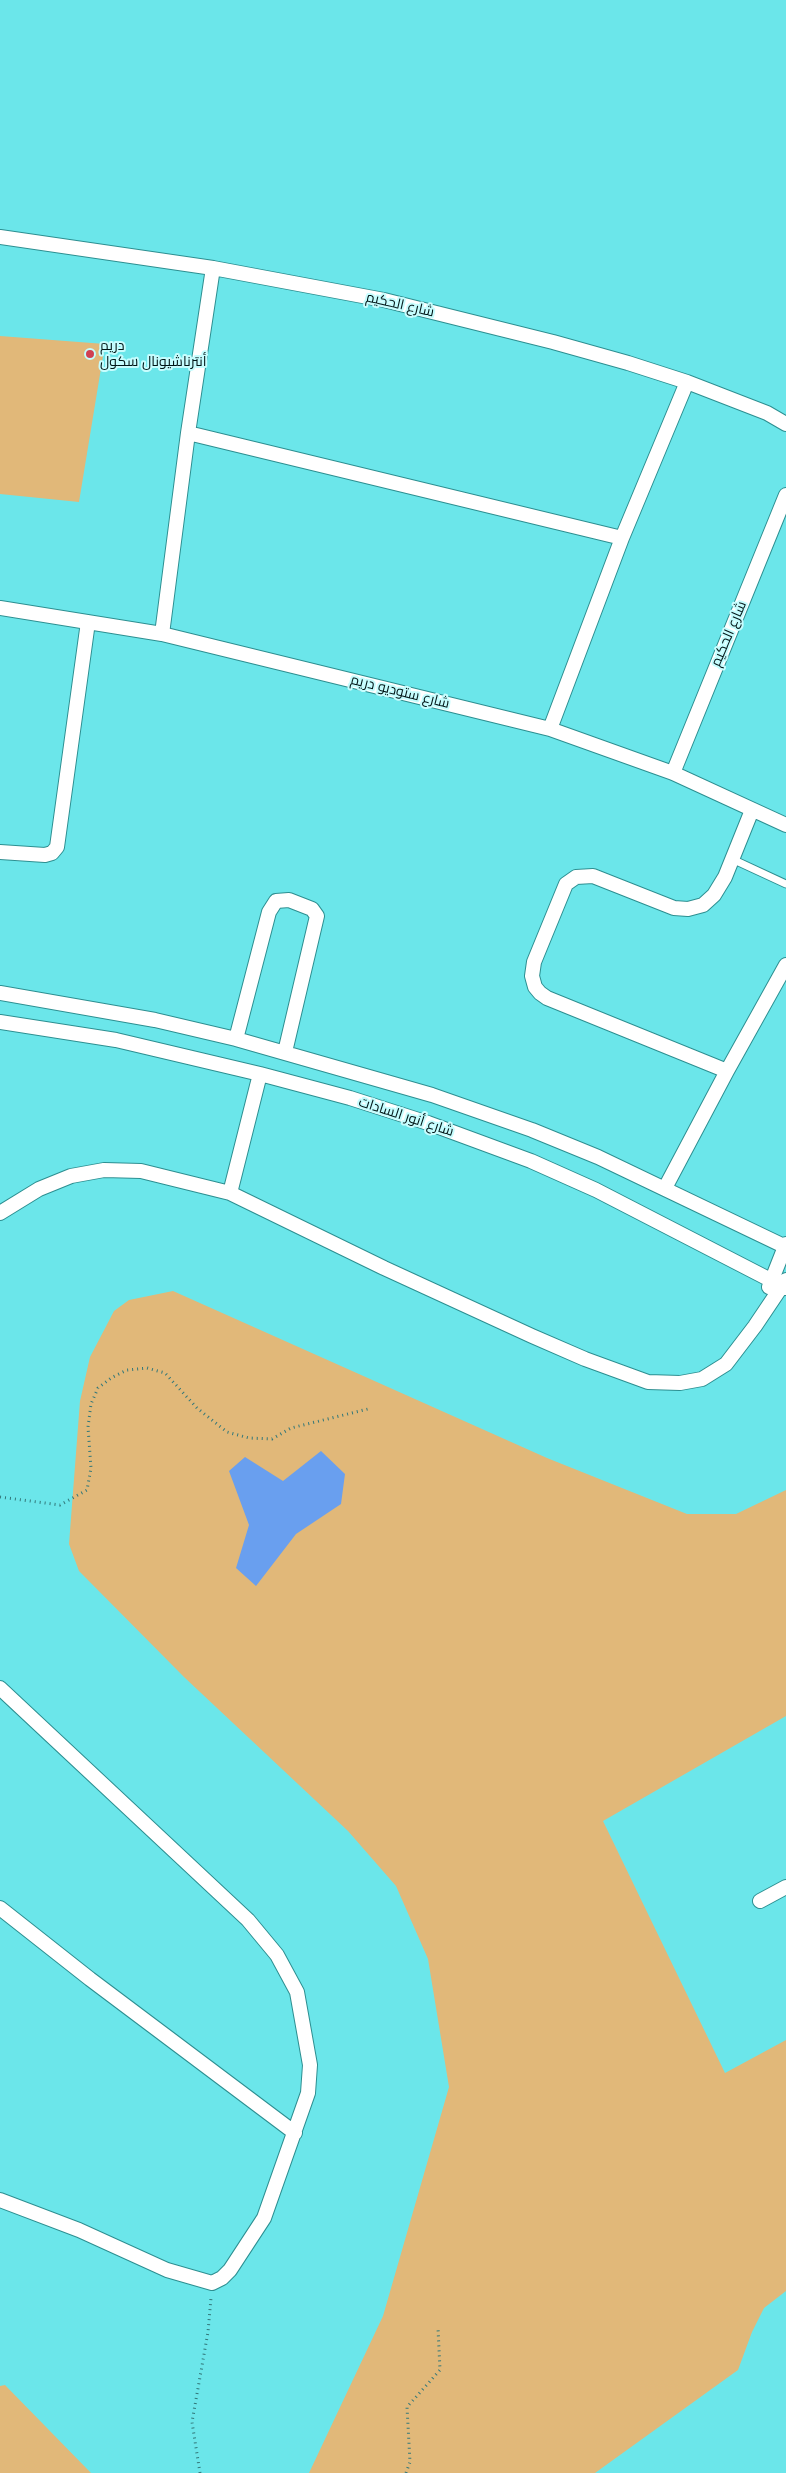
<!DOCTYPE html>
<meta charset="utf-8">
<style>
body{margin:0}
canvas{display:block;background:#6be6ea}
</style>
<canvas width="786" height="2473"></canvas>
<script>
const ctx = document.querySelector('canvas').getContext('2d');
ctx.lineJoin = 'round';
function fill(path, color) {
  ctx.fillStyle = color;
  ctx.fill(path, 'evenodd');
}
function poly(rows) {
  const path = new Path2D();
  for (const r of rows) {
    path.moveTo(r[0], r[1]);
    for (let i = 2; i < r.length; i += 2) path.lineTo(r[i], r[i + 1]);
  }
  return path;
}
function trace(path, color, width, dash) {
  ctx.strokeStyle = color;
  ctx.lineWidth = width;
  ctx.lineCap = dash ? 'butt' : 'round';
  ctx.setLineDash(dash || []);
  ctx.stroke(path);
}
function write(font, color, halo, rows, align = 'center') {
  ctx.font = font + ' "Fira Sans",Cairo,sans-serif';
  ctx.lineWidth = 4;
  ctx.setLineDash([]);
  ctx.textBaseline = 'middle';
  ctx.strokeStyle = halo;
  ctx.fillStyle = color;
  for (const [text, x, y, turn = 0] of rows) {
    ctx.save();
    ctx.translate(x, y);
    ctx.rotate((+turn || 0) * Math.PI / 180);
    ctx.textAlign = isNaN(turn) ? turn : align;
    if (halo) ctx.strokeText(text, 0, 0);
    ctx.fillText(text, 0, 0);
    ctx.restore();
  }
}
fill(poly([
 [0,336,105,344,79,502,0,494],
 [173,1291,547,1458,687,1514,736,1514,786,1490,786,1716,603,1821,725,2073,786,2040,786,2291,764,2308,752,2332,738,2370,595,2473,309,2473,383,2316,449,2087,428,1959,396,1886,348,1831,184,1677,79,1571,69,1544,80,1401,90,1357,114,1311,129,1300],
 [5,2385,91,2473,0,2473,0,2386]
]), '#e1b879');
fill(poly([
 [321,1451,345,1474,341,1504,296,1534,256,1586,236,1568,249,1525,229,1471,245,1457,283,1481]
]), '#699fef');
const lane = poly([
 [732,859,786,884]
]);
const street = poly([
 [0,237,213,268,384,300,553,342,628,363,687,382,767,413,786,424],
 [188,433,622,538],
 [0,608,162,634,550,729,673,773,786,825],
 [162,634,188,433,213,268],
 [550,729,622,538,687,382],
 [673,773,786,495],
 [0,852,45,855,52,853,57,847,88,622],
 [0,993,155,1020,236,1039,432,1095,532,1130,598,1157,786,1247],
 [0,1022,116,1040,260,1074,350,1098,428,1123,531,1161,596,1190,786,1288],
 [236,1039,269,912,276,901,289,900,312,909,317,916,285,1052],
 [727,1071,547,998,540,993,535,987,532,976,534,962,566,884,576,877,593,876,674,908,688,909,703,905,714,895,725,877,752,810],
 [665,1188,727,1071,786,965],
 [230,1193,260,1074],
 [0,1213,39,1189,71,1176,104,1170,141,1171,230,1193,384,1268,532,1336,585,1359,648,1382,680,1383,702,1379,726,1364,755,1326,786,1280],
 [769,1287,786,1244],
 [0,1688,248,1920,277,1955,297,1992,310,2065,308,2093,264,2218,230,2270,222,2278,212,2283,167,2270,79,2230,0,2200],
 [760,1901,786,1887],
 [0,1908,90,1979,295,2133]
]);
trace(lane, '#2d8f91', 9);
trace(street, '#2d8f91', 16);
trace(poly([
 [0,1497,60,1505,87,1490,91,1468,88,1427,91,1404,98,1388,111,1378,127,1370,147,1368,165,1373,197,1408,227,1432,249,1438,272,1439,291,1428,368,1409],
 [200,2473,192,2422,208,2332,211,2298],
 [406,2473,410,2462,407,2407,440,2370,438,2328]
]), '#327779', 3, [1, 4]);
trace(lane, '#fff', 7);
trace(street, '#fff', 14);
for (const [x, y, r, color] of [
 [90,354,5,"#d04052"]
]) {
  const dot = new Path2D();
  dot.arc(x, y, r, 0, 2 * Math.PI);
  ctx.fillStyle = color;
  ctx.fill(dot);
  trace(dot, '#c6fdfe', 2);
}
write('14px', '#001516', '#c6fdfe', [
 ["شارع الحكيم",400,305,13],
 ["شارع الحكيم",729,634,-67],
 ["شارع ستوديو دريم",400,692,14],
 ["شارع أنور السادات",406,1117,18]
]);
write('14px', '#001516', '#c6fdfe', [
 ["دريم",100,346],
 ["أنترناشيونال سكول",100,362]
], 'left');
</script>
